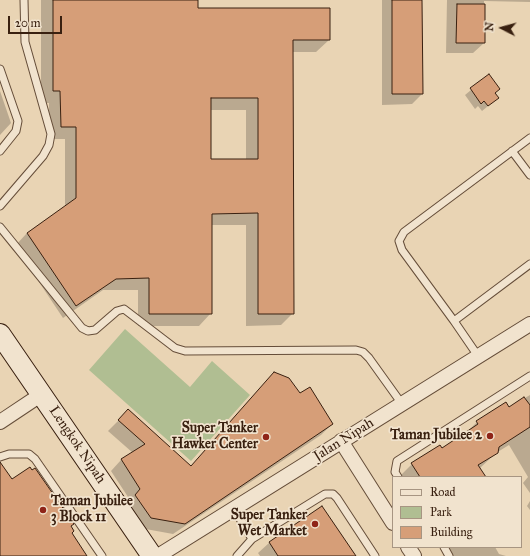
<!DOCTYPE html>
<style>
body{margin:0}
#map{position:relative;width:530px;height:556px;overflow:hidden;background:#e9d4b4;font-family:"IM FELL Great Primer",serif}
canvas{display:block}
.legend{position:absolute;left:392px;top:476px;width:130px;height:72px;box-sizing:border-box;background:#f1e3ce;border:1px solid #a79582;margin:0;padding:5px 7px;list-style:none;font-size:12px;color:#392010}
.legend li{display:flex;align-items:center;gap:8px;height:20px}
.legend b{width:20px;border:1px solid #a79582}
.north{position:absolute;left:482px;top:8px;width:40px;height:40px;-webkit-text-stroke:3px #f1e3ce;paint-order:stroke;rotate:276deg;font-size:11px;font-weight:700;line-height:16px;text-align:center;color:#392010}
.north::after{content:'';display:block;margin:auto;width:14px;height:18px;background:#392010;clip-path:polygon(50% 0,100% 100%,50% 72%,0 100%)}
.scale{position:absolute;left:8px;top:16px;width:54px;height:18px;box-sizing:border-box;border:2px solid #392010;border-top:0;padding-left:5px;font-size:12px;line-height:14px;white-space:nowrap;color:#392010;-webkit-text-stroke:3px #f1e3ce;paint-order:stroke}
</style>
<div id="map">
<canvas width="530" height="556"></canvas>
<ul class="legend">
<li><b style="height:5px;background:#f1e3ce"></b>Road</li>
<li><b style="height:11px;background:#b0be92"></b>Park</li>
<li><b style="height:11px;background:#d69e78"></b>Building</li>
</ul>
<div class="north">N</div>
<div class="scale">20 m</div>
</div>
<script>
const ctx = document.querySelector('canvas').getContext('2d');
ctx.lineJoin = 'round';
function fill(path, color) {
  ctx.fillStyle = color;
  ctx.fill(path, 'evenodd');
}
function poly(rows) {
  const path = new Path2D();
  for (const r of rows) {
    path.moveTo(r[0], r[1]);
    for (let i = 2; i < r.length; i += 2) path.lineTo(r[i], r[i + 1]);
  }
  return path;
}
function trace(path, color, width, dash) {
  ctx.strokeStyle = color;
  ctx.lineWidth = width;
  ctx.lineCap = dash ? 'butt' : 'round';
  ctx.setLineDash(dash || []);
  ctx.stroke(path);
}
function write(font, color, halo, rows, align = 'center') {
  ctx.font = font + ' "IM FELL Great Primer",serif';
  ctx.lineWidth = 3.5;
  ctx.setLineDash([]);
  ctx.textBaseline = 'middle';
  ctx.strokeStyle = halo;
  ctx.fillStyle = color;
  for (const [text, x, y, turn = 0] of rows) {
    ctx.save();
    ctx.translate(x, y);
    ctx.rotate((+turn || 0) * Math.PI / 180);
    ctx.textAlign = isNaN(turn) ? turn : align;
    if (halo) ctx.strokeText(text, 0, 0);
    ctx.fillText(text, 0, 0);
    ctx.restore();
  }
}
fill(poly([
 [125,329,190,387,212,361,250,395,191,461,89,370]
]), '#b0be92');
fill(poly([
 [41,0,197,0,197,9,329,40,316,52,292,52,293,313,281,325,246,326,246,225,211,225,211,313,199,326,138,326,138,290,103,290,63,318,15,246,27,233,65,208,65,139,49,139,49,103,41,103],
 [210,110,246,110,246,160,210,160],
 [382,0,421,0,422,94,412,104,382,105],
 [439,0,530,0,530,2,484,1,484,43,473,53,446,53,447,0],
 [489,75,498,98,482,111,478,106,475,109,465,95],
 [0,91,11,123,0,135],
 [299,394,332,424,321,435,173,534,140,528,125,506,130,500,111,471,121,460,133,453,108,431,128,411,191,467],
 [530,395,530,493,523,483,528,477,509,445,496,453,479,469,485,477,399,477,412,464,442,449,465,434,477,422,508,408],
 [530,501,530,510,527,506],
 [322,507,355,556,260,556,258,553,269,543],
 [440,547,495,547,499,554,506,556,444,556]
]), '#0003');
const building = poly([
 [53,0,198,0,198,8,330,8,330,40,293,40,294,314,258,314,258,213,212,214,212,314,149,314,149,278,116,279,76,306,27,233,76,198,76,127,61,127,60,91,53,91,53,0],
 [211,98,258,98,258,159,211,159,211,98],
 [392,0,422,0,423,94,392,94,392,0],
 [457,4,485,4,485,43,456,43,457,4],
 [489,74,500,89,495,93,499,98,488,106,484,101,481,104,470,88,489,74],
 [274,372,289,378,300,393,310,387,333,424,185,524,151,518,135,495,140,489,121,459,145,444,118,420,128,409,191,466,274,372],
 [524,397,530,405,530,427,499,447,498,453,478,465,486,477,420,477,411,463,440,445,442,448,478,424,476,421,506,402,509,407,524,397],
 [0,462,12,479,30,467,32,470,35,468,74,524,71,526,74,531,72,533,87,556,0,556,0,462],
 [322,506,356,556,278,556,269,542,322,506]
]);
fill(building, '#d69e78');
trace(building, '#392010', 1);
const lane = poly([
 [0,69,18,121,16,131,0,151],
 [530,138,404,232,399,241,402,250,454,321,530,264],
 [512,151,530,175],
 [0,206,43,156,49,145,51,134,25,42,24,0],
 [0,227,82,328,88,331,95,330,117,311,124,309,175,348,185,351,356,350,363,352,369,358,402,404],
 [454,321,478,356],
 [0,457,9,454,29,454,35,459,102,556],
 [398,477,395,472,397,461,530,376],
 [234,509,252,539],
 [444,547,449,556],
 [237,556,252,539,325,494,333,494,337,498,375,556]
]);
const street = poly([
 [0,422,42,394],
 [341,441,393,523],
 [408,547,414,556],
 [158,556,530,324]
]);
const secondary = poly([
 [0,334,152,556]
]);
trace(lane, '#654d39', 9);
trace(street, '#654d39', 16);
trace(secondary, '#392010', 22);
trace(lane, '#f1e3ce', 7);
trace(street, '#f1e3ce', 14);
trace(secondary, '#f1e3ce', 20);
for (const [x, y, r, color] of [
 [490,436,4,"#8f2418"],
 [266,437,4,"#8f2418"],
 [43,510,4,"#8f2418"],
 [315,524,4,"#8f2418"]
]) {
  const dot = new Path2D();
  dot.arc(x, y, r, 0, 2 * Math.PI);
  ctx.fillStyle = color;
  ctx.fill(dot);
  trace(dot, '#f1e3ce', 1.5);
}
write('bold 14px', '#392010', '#f1e3ce', [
 ["Super Tanker",258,429],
 ["Hawker Center",258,445],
 ["Taman Jubilee 2",482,436],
 ["Taman Jubilee",51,502,"left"],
 ["3 Block 11",51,518,"left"],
 ["Super Tanker",307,516],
 ["Wet Market",307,532]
], 'right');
write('14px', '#392010', '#f1e3ce', [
 ["Jalan Nipah",344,440,-32],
 ["Lengkok Nipah",77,445,56]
]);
</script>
